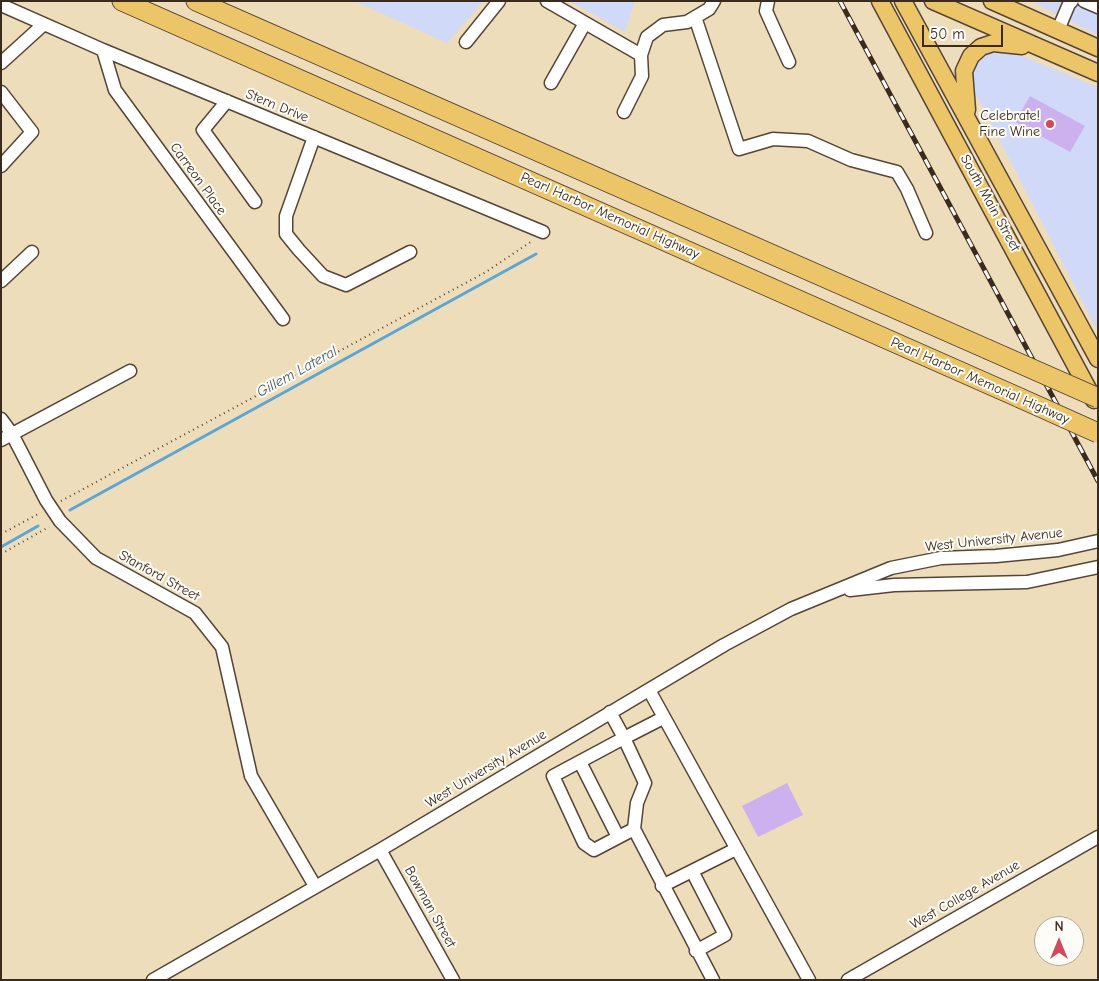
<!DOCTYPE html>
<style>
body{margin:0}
#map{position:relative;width:1099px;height:981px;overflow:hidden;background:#edb;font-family:"Comic Neue",sans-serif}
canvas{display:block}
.frame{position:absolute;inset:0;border:2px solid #3b2a1e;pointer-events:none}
.north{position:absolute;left:1034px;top:916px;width:50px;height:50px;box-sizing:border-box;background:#fdfcf7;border:1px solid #afa8a0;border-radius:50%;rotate:0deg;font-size:14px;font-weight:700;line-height:20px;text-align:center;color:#3b2a1e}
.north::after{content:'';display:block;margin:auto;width:18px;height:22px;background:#d1495b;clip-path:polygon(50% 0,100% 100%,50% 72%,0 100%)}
.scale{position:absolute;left:922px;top:25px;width:81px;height:22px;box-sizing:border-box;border:2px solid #3b2a1e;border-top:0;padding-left:6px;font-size:15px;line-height:18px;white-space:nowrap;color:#3b2a1e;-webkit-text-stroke:4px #fdfcf7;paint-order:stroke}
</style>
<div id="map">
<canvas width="1099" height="981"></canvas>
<div class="frame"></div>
<div class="north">N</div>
<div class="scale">50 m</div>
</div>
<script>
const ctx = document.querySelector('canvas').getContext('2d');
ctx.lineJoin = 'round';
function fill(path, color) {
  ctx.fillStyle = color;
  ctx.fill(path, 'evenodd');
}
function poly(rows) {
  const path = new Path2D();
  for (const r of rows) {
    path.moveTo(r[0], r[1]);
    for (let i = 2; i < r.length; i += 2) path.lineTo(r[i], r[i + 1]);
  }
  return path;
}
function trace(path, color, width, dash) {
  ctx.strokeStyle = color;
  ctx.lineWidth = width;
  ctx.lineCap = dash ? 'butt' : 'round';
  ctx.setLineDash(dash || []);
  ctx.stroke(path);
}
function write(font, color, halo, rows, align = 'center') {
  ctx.font = font + ' "Comic Neue",sans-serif';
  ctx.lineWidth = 4;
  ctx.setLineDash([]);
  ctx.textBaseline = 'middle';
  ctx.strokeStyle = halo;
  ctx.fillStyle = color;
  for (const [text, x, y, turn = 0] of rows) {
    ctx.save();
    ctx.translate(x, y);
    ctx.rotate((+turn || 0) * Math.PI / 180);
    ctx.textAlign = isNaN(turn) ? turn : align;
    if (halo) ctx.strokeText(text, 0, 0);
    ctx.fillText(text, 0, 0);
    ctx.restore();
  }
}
fill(poly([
 [354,1,484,1,447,43],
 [569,1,635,1,625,32],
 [1030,1,1098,1,1098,35],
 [999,47,1098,87,1098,332,972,86,973,69,984,55]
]), '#d1d9f9');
trace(poly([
 [70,510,536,254],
 [1,547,38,526]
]), '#5da6d4', 3);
fill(poly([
 [1030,96,1085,126,1070,152,1015,122],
 [787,783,803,815,758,837,742,806]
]), '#cdb1ef');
const minor = poly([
 [547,1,641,55],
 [768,1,766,11,789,62],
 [1084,1,1098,7],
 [1,5,103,50,543,232],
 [695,17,739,149,773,139,808,141,851,160,897,172,907,189,926,233],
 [1058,30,1069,4,1072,1],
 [466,42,499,1],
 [103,50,115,90,283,319],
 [1,63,44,24],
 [551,83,585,23],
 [1,92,32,132,1,166],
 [227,101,203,130,255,202],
 [624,112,642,76,641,55,647,37,663,25,687,22,709,9,714,1],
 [314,137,286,216,286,234,299,250,323,276,346,285,410,252],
 [1,281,32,252],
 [1,419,12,434,46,500,60,521,96,558,195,613,222,647,251,776,315,886],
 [1,440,130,371],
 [850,590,894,585,1027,582,1098,567],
 [649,690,809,980],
 [610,712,624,738,553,776,584,843,594,850,634,829,713,980],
 [580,762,618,837],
 [634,829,637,803,645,783,624,738,663,718],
 [380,850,453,980],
 [692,871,725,935,696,951],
 [662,886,736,849],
 [153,980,380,850,724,645,791,609,891,568,941,558,996,556,1058,550,1098,541],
 [848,980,1098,837]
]);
const major = poly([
 [880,1,1094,400],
 [903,1,1098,359],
 [933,1,1098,73],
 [992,1,1098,48],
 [967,110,964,71,971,56,981,47,993,43,1022,46]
]);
const highway = poly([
 [122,1,1020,398],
 [196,1,987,349]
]);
trace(minor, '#564536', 15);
trace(major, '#564536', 19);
trace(highway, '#564536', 21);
trace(poly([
 [61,501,486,272,532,241],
 [1,534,40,513],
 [1,554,49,527]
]), '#564536', 2, [1, 4]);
trace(minor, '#fff', 12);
trace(major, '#edc569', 16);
trace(highway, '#edc569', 19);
const rail = poly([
 [840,1,1098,481]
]);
trace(rail, '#3b2a1e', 5);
trace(rail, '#fdfcf7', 3, [9]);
const highwayBridge = poly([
 [987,349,1098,398],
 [1020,398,1098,433]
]);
trace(highwayBridge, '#564536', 21, []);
trace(highwayBridge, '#edc569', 19);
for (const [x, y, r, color] of [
 [1050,124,5,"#d1495b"]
]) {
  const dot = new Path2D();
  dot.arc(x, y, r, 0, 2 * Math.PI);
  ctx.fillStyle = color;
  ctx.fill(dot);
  trace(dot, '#fdfcf7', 2);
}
write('14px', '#3b2a1e', '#fdfcf7', [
 ["Stern Drive",277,106,22],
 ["Carreon Place",198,179,54],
 ["South Main Street",990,203,61],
 ["Pearl Harbor Memorial Highway",610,216,24],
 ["Pearl Harbor Memorial Highway",980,381,24],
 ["West University Avenue",994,540,-6],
 ["Stanford Street",159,576,29],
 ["West University Avenue",486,769,-31],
 ["West College Avenue",965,895,-30],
 ["Bowman Street",430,907,61]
]);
write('14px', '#3b2a1e', '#fdfcf7', [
 ["Celebrate!",1040,116],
 ["Fine Wine",1040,132]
], 'right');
write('italic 15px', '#495c67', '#fdfcf7', [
 ["Gillem Lateral",297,372,-29]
]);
</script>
